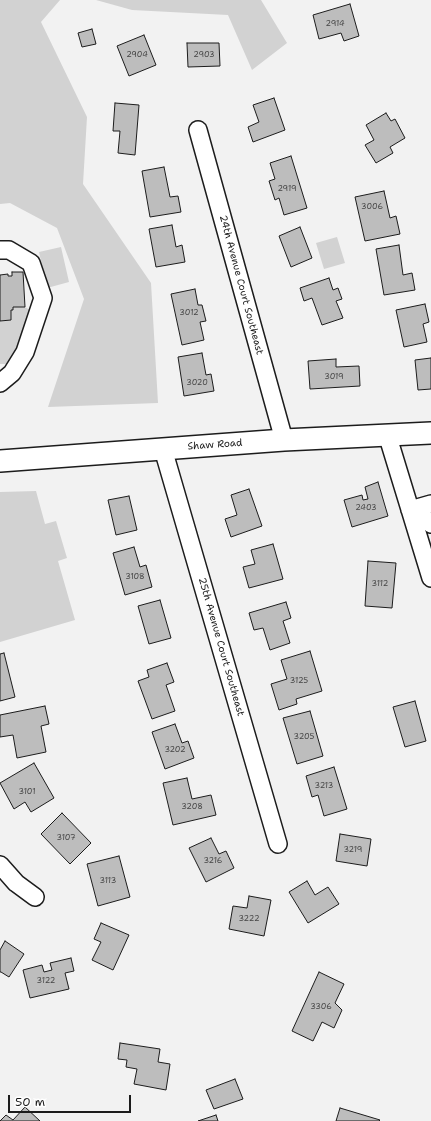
<!DOCTYPE html>
<style>
body{margin:0}
#map{position:relative;width:431px;height:1121px;overflow:hidden;background:#f2f2f2;font-family:"Shantell Sans",sans-serif}
canvas{display:block}
.scale{position:absolute;left:8px;top:1095px;width:123px;height:18px;box-sizing:border-box;border:2px solid #1c1c1c;border-top:0;padding-left:5px;font-size:12px;line-height:14px;white-space:nowrap;color:#1c1c1c;-webkit-text-stroke:3px #fff;paint-order:stroke}
</style>
<div id="map">
<canvas width="431" height="1121"></canvas>
<div class="scale">50 m</div>
</div>
<script>
const ctx = document.querySelector('canvas').getContext('2d');
ctx.lineJoin = 'round';
function fill(path, color) {
  ctx.fillStyle = color;
  ctx.fill(path, 'evenodd');
}
function poly(rows) {
  const path = new Path2D();
  for (const r of rows) {
    path.moveTo(r[0], r[1]);
    for (let i = 2; i < r.length; i += 2) path.lineTo(r[i], r[i + 1]);
  }
  return path;
}
function trace(path, color, width, dash) {
  ctx.strokeStyle = color;
  ctx.lineWidth = width;
  ctx.lineCap = dash ? 'butt' : 'round';
  ctx.setLineDash(dash || []);
  ctx.stroke(path);
}
function write(font, color, halo, rows, align = 'center') {
  ctx.font = font + ' "Shantell Sans",sans-serif';
  ctx.lineWidth = 3;
  ctx.setLineDash([]);
  ctx.textBaseline = 'middle';
  ctx.strokeStyle = halo;
  ctx.fillStyle = color;
  for (const [text, x, y, turn = 0] of rows) {
    ctx.save();
    ctx.translate(x, y);
    ctx.rotate((+turn || 0) * Math.PI / 180);
    ctx.textAlign = isNaN(turn) ? turn : align;
    if (halo) ctx.strokeText(text, 0, 0);
    ctx.fillText(text, 0, 0);
    ctx.restore();
  }
}
fill(poly([
 [0,0,60,0,41,22,87,117,83,184,151,283,158,403,48,407,84,299,57,228,10,203,0,204],
 [96,0,261,0,287,43,252,70,228,15,132,10],
 [337,237,345,263,324,269,316,243],
 [61,247,69,282,47,288,39,252],
 [13,307,25,307,30,310,33,315,20,352,9,364,0,364,0,321,11,320,11,310,13,310],
 [36,491,45,524,56,521,67,558,58,561,75,620,0,642,0,492]
]), '#d2d2d2');
const building = poly([
 [350,4,359,36,344,41,341,33,319,39,313,15,350,4],
 [92,29,96,44,82,47,78,33,92,29],
 [144,35,156,65,129,76,117,46,144,35],
 [187,43,219,43,220,66,188,67,187,43],
 [274,98,285,130,253,142,248,127,259,122,253,105,274,98],
 [115,103,139,105,135,155,118,153,120,131,113,131,115,103],
 [386,113,391,121,395,119,405,138,390,147,393,153,376,163,365,145,374,140,366,125,386,113],
 [291,156,307,208,284,215,279,198,275,200,269,181,275,179,270,163,291,156],
 [164,167,170,197,178,196,181,212,150,217,142,171,164,167],
 [384,191,390,218,396,216,400,234,365,241,355,197,384,191],
 [172,225,176,247,182,245,185,262,156,267,149,229,172,225],
 [300,227,312,258,291,267,279,236,300,227],
 [399,245,403,275,412,273,415,290,384,295,376,249,399,245],
 [12,272,23,272,25,307,13,307,13,310,11,310,11,320,0,321,0,275,8,274,8,276,12,276,12,272],
 [329,278,333,290,338,288,342,299,336,301,343,318,322,325,312,298,304,301,300,288,329,278],
 [195,289,198,305,202,305,206,321,200,322,204,340,182,345,171,294,195,289],
 [425,304,429,322,423,324,427,342,404,347,396,310,425,304],
 [202,353,206,375,211,374,214,391,184,396,178,357,202,353],
 [431,358,431,389,418,390,415,360,431,358],
 [336,359,336,367,359,366,360,386,310,389,308,361,336,359],
 [378,482,388,516,352,527,344,500,362,495,363,500,368,499,365,487,378,482],
 [249,489,262,526,231,537,225,519,237,515,231,495,249,489],
 [129,496,137,530,116,535,108,500,129,496],
 [273,544,283,579,249,588,243,567,255,564,251,550,273,544],
 [134,547,140,567,146,565,152,587,125,595,113,553,134,547],
 [368,561,396,563,392,608,365,606,368,561],
 [160,600,171,638,149,644,138,606,160,600],
 [286,602,291,618,283,621,290,643,270,650,263,628,254,630,249,613,286,602],
 [310,651,322,691,296,699,297,704,279,710,271,684,287,679,281,660,310,651],
 [4,653,15,697,0,701,0,654,4,653],
 [167,663,174,682,166,685,175,711,152,719,138,681,149,677,147,670,167,663],
 [415,701,426,741,405,747,393,707,415,701],
 [45,706,49,724,41,726,46,752,17,758,13,735,0,737,0,715,45,706],
 [310,711,323,756,297,764,283,718,310,711],
 [175,724,182,743,188,741,194,758,165,769,152,732,175,724],
 [34,763,54,798,31,812,25,802,14,809,0,783,34,763],
 [334,767,347,809,324,816,318,795,312,797,306,776,334,767],
 [187,778,192,799,211,795,216,815,173,825,163,783,187,778],
 [62,813,91,843,70,864,41,834,62,813],
 [340,834,371,839,367,866,336,861,340,834],
 [211,838,219,854,226,851,234,868,206,882,189,848,211,838],
 [119,856,130,897,98,906,87,864,119,856],
 [307,881,315,895,328,887,339,904,308,923,289,892,307,881],
 [249,896,271,900,264,936,229,929,233,906,247,908,249,896],
 [101,923,129,935,113,970,92,960,101,942,94,939,101,923],
 [5,941,24,954,9,977,1,972,0,972,0,950,5,941],
 [71,958,74,971,65,973,69,989,30,998,23,970,42,965,44,972,52,970,50,963,71,958],
 [319,972,344,984,335,1003,342,1010,334,1028,322,1022,313,1041,292,1031,319,972],
 [120,1043,160,1049,158,1062,170,1064,166,1090,134,1084,137,1069,126,1067,127,1060,118,1059,120,1043],
 [235,1079,243,1099,214,1109,206,1090,235,1079],
 [25,1107,40,1121,0,1121,6,1115,13,1120,25,1107],
 [340,1108,380,1120,379,1121,336,1121,340,1108],
 [216,1115,218,1121,198,1121,216,1115]
]);
fill(building, '#bdbdbd');
trace(building, '#1c1c1c', 1);
const minor = poly([
 [198,130,284,440],
 [0,250,9,250,31,263,43,298,25,352,12,373,0,383],
 [387,434,431,578],
 [163,449,278,844],
 [421,507,431,524],
 [410,510,431,504],
 [0,865,16,883,35,897]
]);
const major = poly([
 [0,461,284,440,431,433]
]);
trace(minor, '#1c1c1c', 20);
trace(major, '#1c1c1c', 24);
trace(minor, '#fff', 17);
trace(major, '#fff', 21);
write('8px', '#444', null, [
 ["2914",335,24],
 ["2904",137,55],
 ["2903",204,55],
 ["2919",287,189],
 ["3006",372,207],
 ["3012",189,313],
 ["3019",334,377],
 ["3020",197,383],
 ["2403",366,508],
 ["3108",135,577],
 ["3112",380,584],
 ["3125",299,681],
 ["3205",304,737],
 ["3202",175,750],
 ["3213",324,786],
 ["3101",27,792],
 ["3208",192,807],
 ["3107",66,838],
 ["3219",353,850],
 ["3216",213,861],
 ["3113",108,881],
 ["3222",249,919],
 ["3122",46,981],
 ["3306",321,1007]
]);
write('10px', '#1c1c1c', '#fff', [
 ["24th Avenue Court Southeast",241,285,75],
 ["Shaw Road",215,445,-4],
 ["25th Avenue Court Southeast",221,647,74]
]);
</script>
